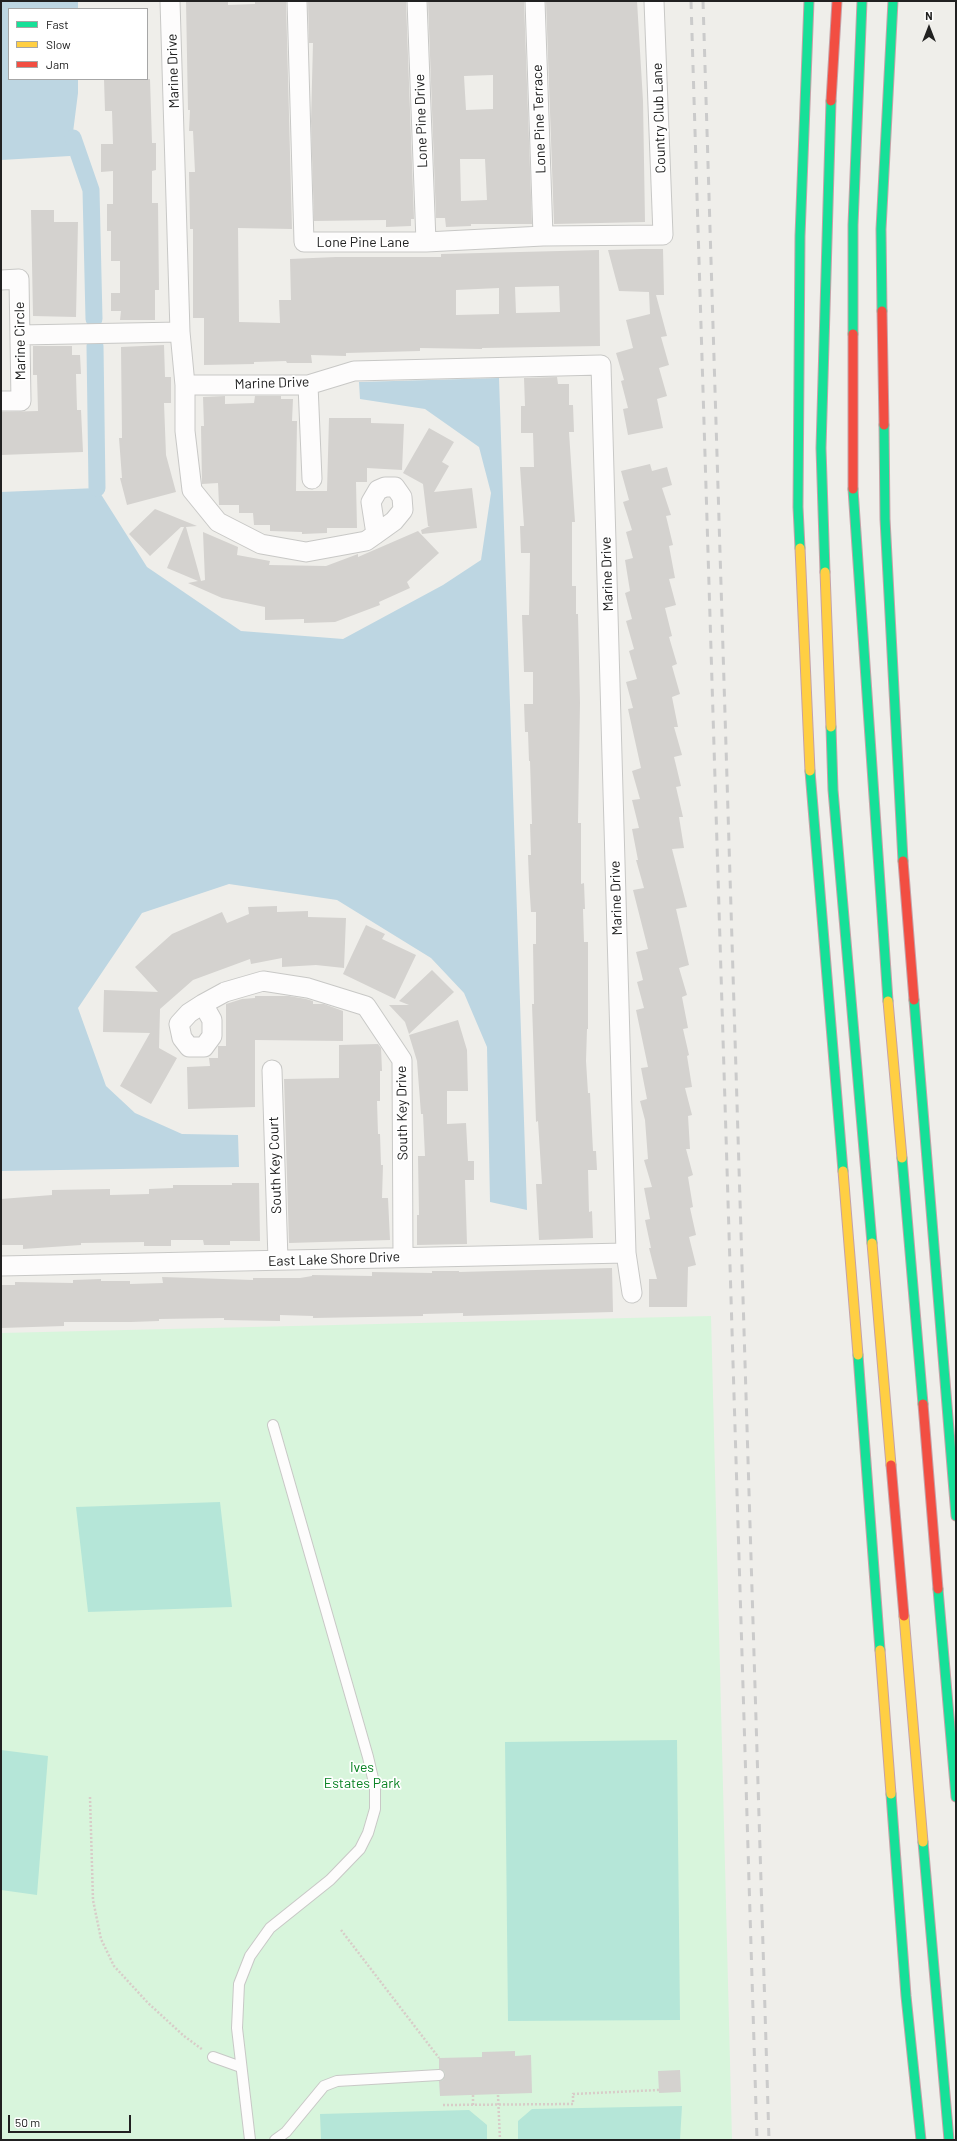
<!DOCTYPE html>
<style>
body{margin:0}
#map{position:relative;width:957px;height:2141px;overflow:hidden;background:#efeeea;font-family:Barlow,sans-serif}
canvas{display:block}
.frame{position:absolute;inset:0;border:2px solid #212121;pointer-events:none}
.legend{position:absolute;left:8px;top:8px;width:140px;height:72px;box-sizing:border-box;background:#fff;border:1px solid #a6a6a6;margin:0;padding:5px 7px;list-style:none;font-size:12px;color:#212121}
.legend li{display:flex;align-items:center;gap:8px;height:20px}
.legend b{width:20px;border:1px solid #a6a6a6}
.north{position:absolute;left:909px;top:8px;width:40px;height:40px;-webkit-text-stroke:3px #fff;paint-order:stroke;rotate:0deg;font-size:11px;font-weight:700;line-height:16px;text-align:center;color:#212121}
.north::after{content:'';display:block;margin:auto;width:14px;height:18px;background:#212121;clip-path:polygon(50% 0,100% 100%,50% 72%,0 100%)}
.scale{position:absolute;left:8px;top:2115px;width:123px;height:18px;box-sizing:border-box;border:2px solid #212121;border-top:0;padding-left:5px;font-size:12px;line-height:14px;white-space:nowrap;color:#212121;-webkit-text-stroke:3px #fff;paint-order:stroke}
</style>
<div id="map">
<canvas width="957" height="2141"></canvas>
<div class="frame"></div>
<ul class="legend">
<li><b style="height:5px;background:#16e098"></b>Fast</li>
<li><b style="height:5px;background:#ffcf43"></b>Slow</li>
<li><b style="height:5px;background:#f24e42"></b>Jam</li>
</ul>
<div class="north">N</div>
<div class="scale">50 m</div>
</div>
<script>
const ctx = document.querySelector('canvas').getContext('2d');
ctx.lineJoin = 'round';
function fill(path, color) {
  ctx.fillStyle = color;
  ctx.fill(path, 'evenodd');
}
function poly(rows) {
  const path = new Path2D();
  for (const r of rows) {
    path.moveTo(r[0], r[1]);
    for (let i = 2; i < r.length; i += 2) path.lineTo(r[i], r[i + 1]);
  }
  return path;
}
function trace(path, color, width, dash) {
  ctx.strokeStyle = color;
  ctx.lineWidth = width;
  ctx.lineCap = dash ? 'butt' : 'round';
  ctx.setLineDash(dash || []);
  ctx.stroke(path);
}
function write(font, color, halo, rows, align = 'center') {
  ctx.font = font + ' Barlow,sans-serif';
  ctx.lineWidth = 3.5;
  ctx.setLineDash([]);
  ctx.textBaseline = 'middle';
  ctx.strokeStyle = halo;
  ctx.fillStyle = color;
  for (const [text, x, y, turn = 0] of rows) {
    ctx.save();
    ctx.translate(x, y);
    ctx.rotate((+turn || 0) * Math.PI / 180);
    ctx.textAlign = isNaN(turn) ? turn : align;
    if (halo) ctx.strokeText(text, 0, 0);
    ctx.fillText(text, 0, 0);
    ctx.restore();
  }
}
fill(poly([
 [711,1316,732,2140,1,2140,1,1333]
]), '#d8f5dc');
fill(poly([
 [220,1502,232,1607,88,1612,76,1507],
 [677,1740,680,2020,508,2021,505,1742],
 [1,1750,48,1756,37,1895,1,1890],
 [682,2106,680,2140,518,2140,518,2121,532,2109],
 [469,2110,487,2125,487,2140,321,2139,320,2114]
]), '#b5e6d8');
fill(poly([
 [1,1,78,1,78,9,9,9,9,79,78,79,78,93,70,156,1,160],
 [499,378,527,1210,490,1202,487,1047,464,993,431,958,337,900,229,884,142,913,78,1008,106,1086,135,1113,182,1134,238,1135,239,1167,1,1171,1,492,97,488,147,567,241,631,343,639,443,585,481,560,491,493,479,447,425,409,360,399,359,382]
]), '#bdd6e2');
trace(poly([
 [73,138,91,190,94,319],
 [95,346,97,488]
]), '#bdd6e2', 17);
fill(poly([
 [186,1,228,1,228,5,255,4,255,1,286,1,292,229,238,228,239,322,280,323,279,300,291,300,290,259,336,257,441,257,441,254,599,250,600,346,482,348,482,349,420,348,420,351,346,353,346,356,311,355,312,363,287,363,286,361,254,362,254,364,204,365,204,318,193,318,193,229,190,229,189,172,195,172,193,131,189,131,190,110,188,110],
 [559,286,560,312,516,313,515,287],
 [499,288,499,314,456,315,456,290],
 [308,1,406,1,414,219,411,219,411,226,386,227,386,220,314,221,311,121,313,43,309,43],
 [428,1,524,1,532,224,471,224,471,226,446,227,445,218,436,218],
 [493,75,493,109,466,110,464,76],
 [460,159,485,159,487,200,461,201],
 [546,1,637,1,643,101,645,222,554,224],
 [104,79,150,79,152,143,156,143,156,170,152,171,152,203,158,203,159,290,155,290,155,320,120,320,121,311,111,311,111,293,120,293,120,261,111,261,111,231,107,231,107,204,113,204,113,171,101,172,101,144,113,144,112,111,105,111],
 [31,210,54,210,54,222,78,222,76,317,33,316],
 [641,249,663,249,664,295,656,295,667,336,661,337,669,365,659,368,667,396,657,399,663,428,628,435,623,409,628,408,621,381,624,380,616,353,633,348,626,320,650,314,649,292,619,291,608,250],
 [164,345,165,377,171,377,171,403,164,403,166,455,176,492,127,505,120,478,122,478,119,438,122,438,121,347],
 [33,346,72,346,72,355,80,355,81,374,76,374,77,410,81,410,83,452,1,455,1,412,38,411,37,375,33,375],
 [557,377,558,384,569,384,569,405,573,405,574,432,569,432,575,522,572,522,572,586,576,586,576,614,578,614,580,703,578,823,581,823,581,884,584,883,585,909,583,909,584,942,588,942,588,1029,587,1029,586,1061,588,1093,590,1093,593,1151,596,1151,597,1170,588,1170,589,1212,592,1211,593,1238,539,1240,536,1184,542,1184,538,1121,536,1122,532,1004,534,1004,533,944,536,944,536,912,531,912,529,881,528,855,531,855,530,824,532,824,530,761,529,761,528,732,525,732,524,704,533,704,533,672,524,672,522,615,529,615,530,553,521,553,520,526,524,526,520,467,534,467,533,433,521,433,521,406,525,406,524,378],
 [225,396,225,404,254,403,255,396,281,396,281,399,293,399,292,421,297,421,296,491,327,491,329,418,371,418,371,423,404,424,402,470,367,468,367,482,356,482,357,528,327,528,327,533,302,534,302,532,270,531,270,525,254,525,253,513,239,513,239,505,219,505,218,483,202,484,201,426,204,426,203,397],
 [429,428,454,442,442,462,449,466,434,492,472,488,477,528,422,534,421,530,430,526,428,526,423,484,403,473],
 [650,464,652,471,667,467,672,485,662,488,671,515,666,516,673,545,669,546,675,578,669,579,676,605,665,608,672,636,669,637,677,664,672,666,680,694,672,697,678,727,674,727,682,755,674,757,681,786,676,787,683,817,679,817,684,848,672,849,687,907,676,909,689,965,679,968,687,995,682,997,688,1028,683,1029,689,1055,687,1056,692,1087,685,1088,692,1115,688,1116,690,1149,686,1149,693,1175,688,1177,693,1207,690,1208,696,1235,689,1237,696,1265,688,1267,687,1307,649,1307,649,1279,657,1279,649,1248,651,1248,645,1220,650,1219,644,1188,652,1187,644,1160,648,1159,645,1120,640,1101,647,1099,641,1068,648,1067,636,1010,644,1008,637,982,643,980,636,952,648,949,633,890,644,888,636,860,638,860,632,829,639,828,632,800,640,799,632,771,641,768,628,709,633,708,626,682,637,679,629,651,634,649,626,621,632,619,625,593,630,591,625,560,633,558,626,532,632,530,623,502,629,500,621,471],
 [155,509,197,526,186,527,201,581,205,580,203,532,238,547,237,555,270,561,269,565,326,566,358,554,358,557,418,531,439,553,407,582,410,588,379,602,380,605,335,622,304,623,304,619,265,620,265,607,222,598,188,583,198,581,167,568,184,527,181,527,150,556,129,534],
 [277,906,277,912,308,911,308,917,346,918,344,968,316,965,282,967,282,958,251,964,250,959,193,980,160,1009,159,1048,177,1058,151,1104,120,1086,150,1033,103,1032,104,990,158,992,135,967,172,934,222,912,227,923,249,914,248,907],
 [366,925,385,934,382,939,416,955,395,999,343,974],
 [432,970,454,992,409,1034,405,1022,389,1005,409,1005,399,1001],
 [255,996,289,996,306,999,313,1001,313,1004,324,1004,343,1011,343,1041,255,1040,255,1107,188,1109,187,1067,210,1066,209,1058,218,1058,218,1046,226,1046,226,1004,242,999,255,998],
 [458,1020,467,1050,468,1091,447,1091,447,1124,466,1123,468,1161,474,1161,474,1180,465,1180,467,1244,417,1245,417,1215,419,1215,418,1156,425,1156,423,1114,421,1114,417,1061,409,1035],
 [378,1044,381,1048,382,1071,380,1071,380,1101,377,1101,378,1134,380,1134,381,1165,383,1165,382,1198,388,1198,390,1240,289,1243,284,1079,339,1078,339,1045],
 [232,1183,259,1183,260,1241,230,1241,230,1245,204,1245,203,1240,171,1240,171,1246,144,1246,144,1242,81,1243,81,1245,23,1249,23,1245,1,1245,1,1199,52,1195,52,1190,110,1189,110,1195,149,1194,149,1189,173,1188,173,1185,232,1185],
 [612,1268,613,1312,463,1316,463,1313,423,1314,423,1316,313,1318,313,1316,280,1315,280,1321,224,1320,224,1318,159,1319,159,1321,131,1322,64,1322,64,1326,1,1328,1,1285,15,1285,15,1282,73,1283,73,1280,101,1279,101,1281,130,1281,130,1284,163,1283,162,1277,253,1280,253,1278,300,1278,312,1276,312,1275,372,1276,372,1272,432,1273,432,1271,459,1271,459,1272],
 [515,2051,515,2056,531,2055,532,2093,440,2096,439,2081,443,2080,445,2075,444,2071,439,2069,439,2058,482,2057,482,2052],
 [680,2070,681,2092,659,2093,658,2071]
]), '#d4d2cf');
const lane = poly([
 [213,2057,241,2067],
 [250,2140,237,2028,239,1984,250,1956,270,1928,330,1880,360,1849,368,1833,375,1809,375,1787,368,1757,273,1425],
 [275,2140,286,2132,324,2086,337,2081,439,2075]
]);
const street = poly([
 [170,1,180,332,185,385,185,431,192,490,218,522,261,544,306,552,366,541,376,534,394,521,403,510,402,497,395,487,385,487,378,490,371,502,376,534],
 [297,1,304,242,426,242,543,236,663,235,654,1],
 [417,1,426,242],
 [535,1,543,236],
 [1,280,19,279,21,401,1,401],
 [20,335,180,332],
 [185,385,308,385,354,371,601,365,626,1253],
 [308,385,312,479],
 [203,1004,212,1020,212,1036,204,1047,189,1047,182,1038,179,1024,189,1013,203,1004,225,992,263,981,308,988,366,1006,402,1060,403,1257],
 [272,1070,278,1260],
 [1,1266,626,1253,632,1293]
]);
const fast = poly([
 [882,311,881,229,893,1],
 [853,334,853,225,862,1],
 [884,425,885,519,903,861],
 [853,489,888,1001],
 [800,548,798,507,800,236,809,1],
 [825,572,821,448,831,101],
 [831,727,833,790,872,1243],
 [810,771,843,1171],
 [914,1000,956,1516],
 [902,1158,923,1404],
 [858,1355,880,1650],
 [938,1589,956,1797],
 [891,1794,906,1996,921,2140],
 [923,1842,949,2140]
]);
const slow = poly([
 [800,548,810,771],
 [825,572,831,727],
 [888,1001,902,1158],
 [843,1171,858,1355],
 [872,1243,891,1465],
 [904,1616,923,1842],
 [880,1650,891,1794]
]);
const jam = poly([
 [831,101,837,1],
 [882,311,884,425],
 [853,334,853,489],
 [903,861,914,1000],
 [923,1404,938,1589],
 [891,1465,904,1616]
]);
trace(lane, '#c8c8c6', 12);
trace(street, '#c8c8c6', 21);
trace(fast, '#c5a1a7', 11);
trace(slow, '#c5a1a7', 11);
trace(jam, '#c5a1a7', 11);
trace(poly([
 [90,1797,93,1900,101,1939,114,1966,148,2003,184,2036,203,2050],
 [341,1930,439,2058],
 [473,2095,473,2105],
 [498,2095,500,2140],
 [443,2105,573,2104,573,2094,659,2090]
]), '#d8ccc8', 2.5, [2, 2]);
trace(lane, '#fdfcfc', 10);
trace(street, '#fdfcfc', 19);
trace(fast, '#16e098', 9);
trace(slow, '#ffcf43', 9);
trace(jam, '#f24e42', 9);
trace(poly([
 [691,1,757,2140],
 [703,1,769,2140]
]), '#cbcbcb', 3, [8, 8]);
write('14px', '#212121', '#fff', [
 ["Marine Drive",173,71,-92],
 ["Country Club Lane",659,118,-92],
 ["Lone Pine Terrace",539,119,-92],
 ["Lone Pine Drive",421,121,-92],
 ["Lone Pine Lane",363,242],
 ["Marine Circle",20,341,-91],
 ["Marine Drive",272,383,-2],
 ["Marine Drive",607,574,-92],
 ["Marine Drive",616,898,-92],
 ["South Key Drive",402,1113,-91],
 ["South Key Court",275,1165,-92],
 ["East Lake Shore Drive",334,1259,-2]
]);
write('14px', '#0b8325', '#fff', [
 ["Ives",362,1767],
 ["Estates Park",362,1783]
]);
</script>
